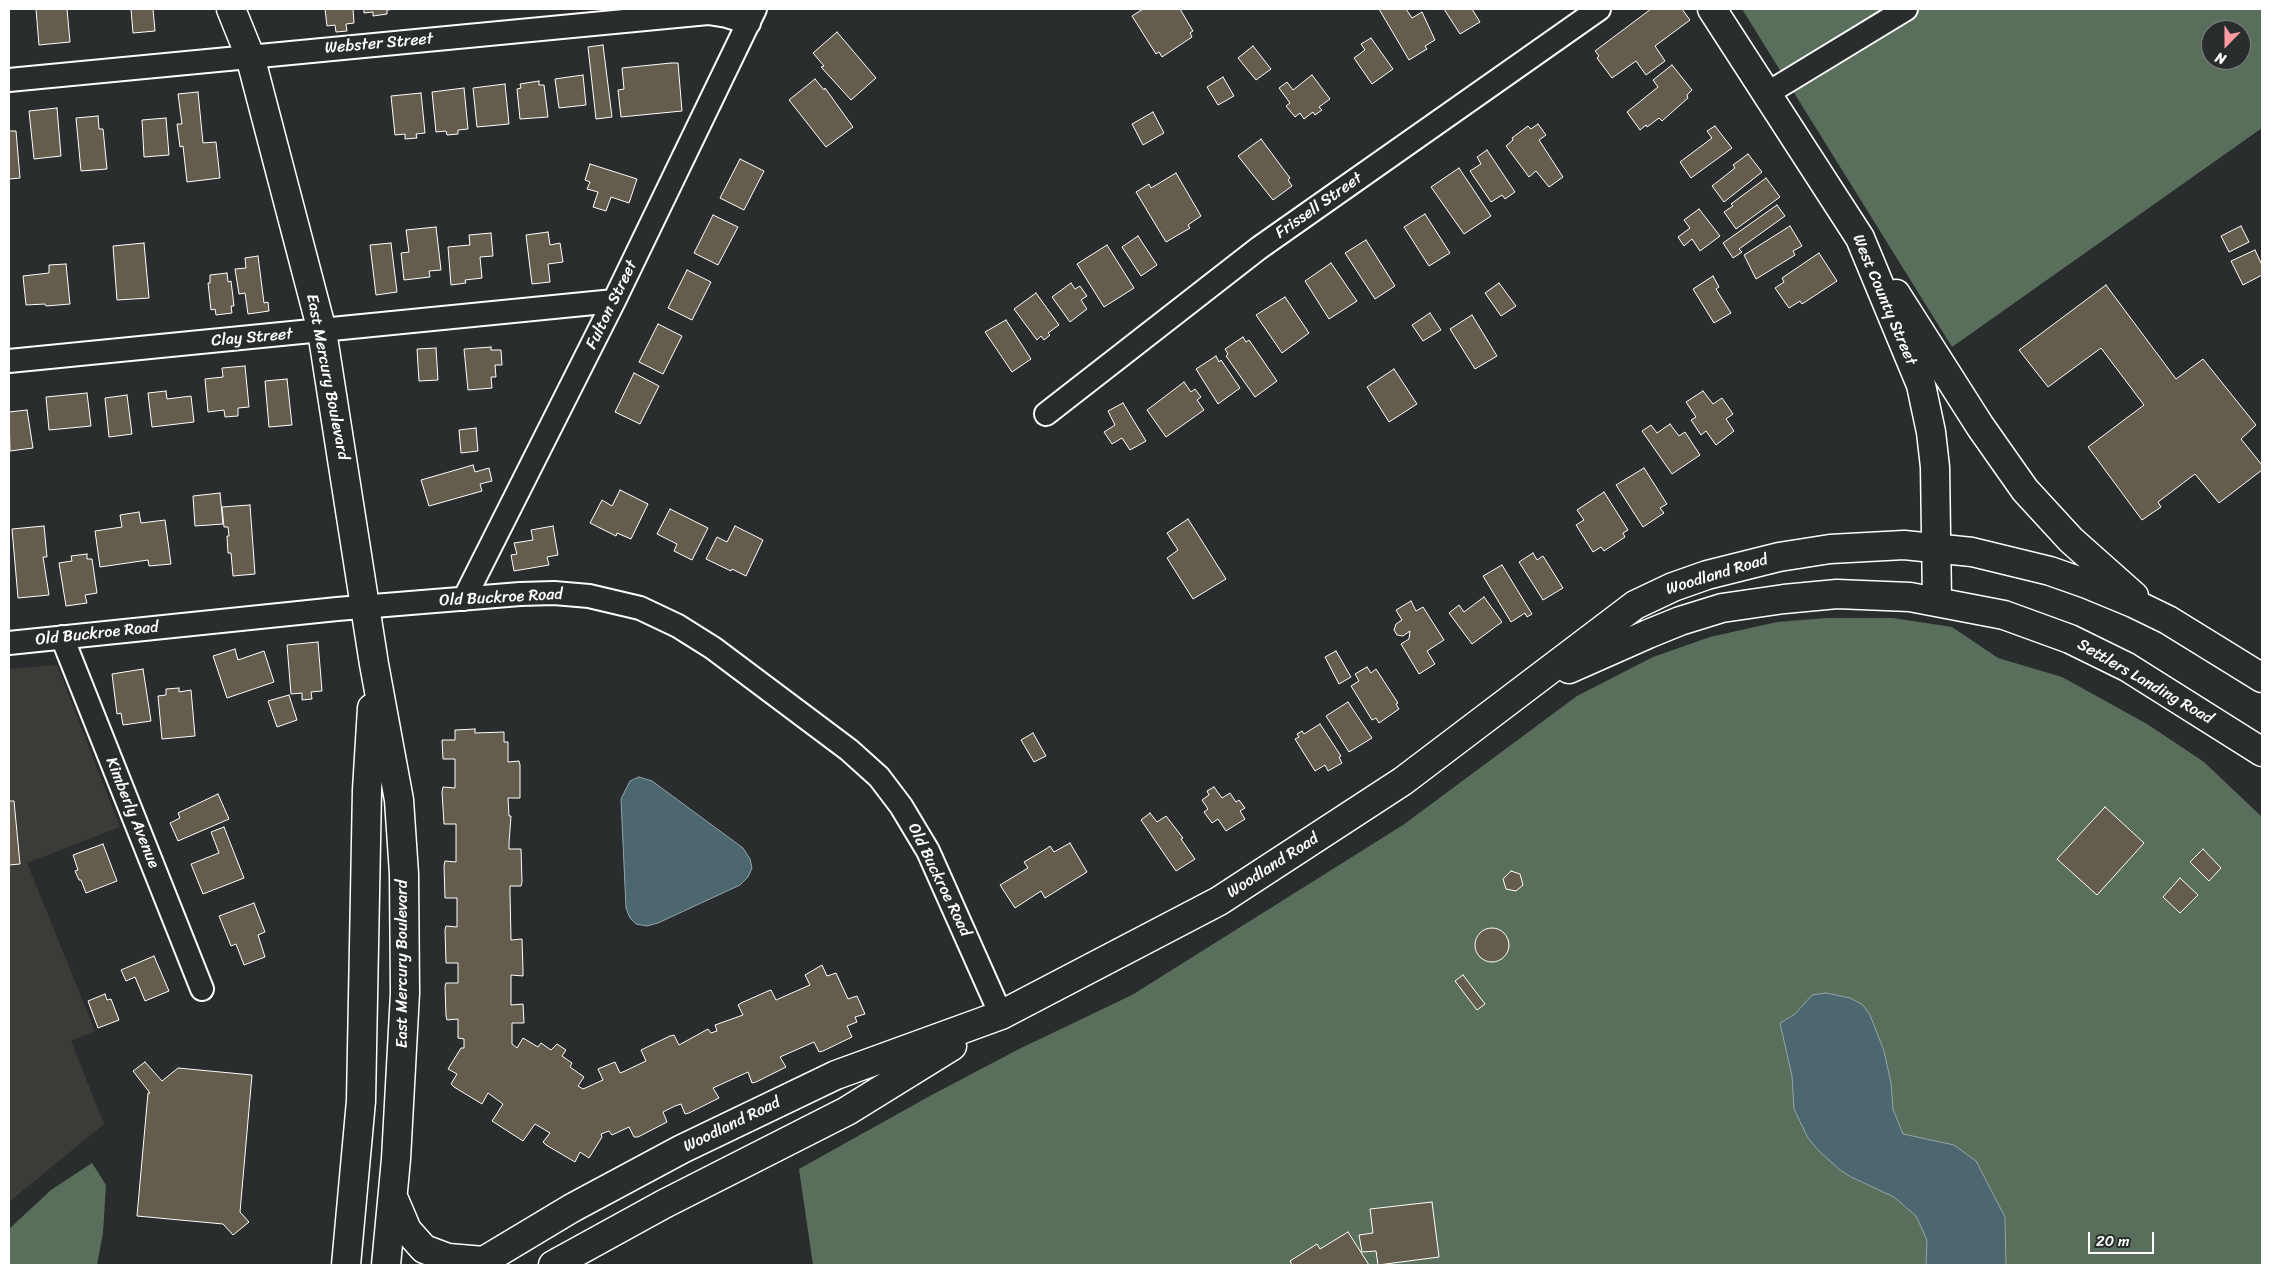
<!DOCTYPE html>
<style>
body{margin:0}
#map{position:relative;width:2271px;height:1274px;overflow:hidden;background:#2a2d2e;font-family:Sriracha,sans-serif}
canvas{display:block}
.frame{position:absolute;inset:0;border:10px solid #fff;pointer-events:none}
.north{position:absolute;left:2201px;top:20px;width:50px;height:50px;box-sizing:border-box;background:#2a2d2e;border:1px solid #7f8182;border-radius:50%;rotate:202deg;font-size:14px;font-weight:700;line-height:20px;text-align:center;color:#fff}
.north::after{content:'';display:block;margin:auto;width:18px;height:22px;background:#ff9aa2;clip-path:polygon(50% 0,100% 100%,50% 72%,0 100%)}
.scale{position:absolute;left:2088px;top:1232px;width:66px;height:22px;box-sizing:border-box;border:2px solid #fff;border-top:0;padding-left:6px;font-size:15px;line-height:18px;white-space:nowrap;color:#fff;-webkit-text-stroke:4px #2a2d2e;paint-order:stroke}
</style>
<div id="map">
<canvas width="2271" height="1274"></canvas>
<div class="frame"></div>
<div class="north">N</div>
<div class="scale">20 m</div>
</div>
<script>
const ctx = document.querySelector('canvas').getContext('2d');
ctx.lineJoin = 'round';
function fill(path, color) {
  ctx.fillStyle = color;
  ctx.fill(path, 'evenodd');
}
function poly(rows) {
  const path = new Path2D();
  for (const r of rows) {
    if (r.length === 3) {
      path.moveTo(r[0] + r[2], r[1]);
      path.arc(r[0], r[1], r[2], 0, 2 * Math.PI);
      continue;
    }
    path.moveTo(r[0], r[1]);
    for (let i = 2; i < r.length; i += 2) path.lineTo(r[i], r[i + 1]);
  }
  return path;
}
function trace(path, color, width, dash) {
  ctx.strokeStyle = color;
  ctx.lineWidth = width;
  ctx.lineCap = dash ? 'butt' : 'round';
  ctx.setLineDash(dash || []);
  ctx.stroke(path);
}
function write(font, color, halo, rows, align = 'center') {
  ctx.font = font + ' Sriracha,sans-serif';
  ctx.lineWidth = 4.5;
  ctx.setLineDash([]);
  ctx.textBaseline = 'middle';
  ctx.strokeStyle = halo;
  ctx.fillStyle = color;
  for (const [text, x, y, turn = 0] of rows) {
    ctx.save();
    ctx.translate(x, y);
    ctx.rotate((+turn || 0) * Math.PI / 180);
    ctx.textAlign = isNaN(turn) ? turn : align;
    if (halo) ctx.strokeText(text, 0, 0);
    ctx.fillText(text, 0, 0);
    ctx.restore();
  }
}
fill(poly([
 [57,665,120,827,27,863,95,1031,71,1041,104,1124,9,1202,9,669]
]), '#3b3b37');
fill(poly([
 [1742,9,2262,9,2262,128,1952,347],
 [2211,30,2241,30,2241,60,2211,60],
 [1827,618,1893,618,1952,627,1998,658,2062,677,2147,724,2204,762,2262,817,2262,1265,813,1265,799,1169,928,1097,1019,1049,1132,995,1403,825,1577,696,1653,657,1710,637,1777,622],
 [92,1163,106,1185,103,1233,97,1265,9,1265,9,1229,51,1190]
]), '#5a6f5b');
const water = poly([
 [639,777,652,781,743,848,750,859,752,868,748,877,740,885,658,923,647,926,636,924,630,918,626,908,621,799,630,781,639,777],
 [1826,993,1850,998,1863,1005,1870,1015,1884,1051,1891,1083,1893,1109,1903,1134,1954,1145,1976,1161,2005,1217,2006,1265,1926,1265,1927,1240,1916,1216,1894,1197,1851,1177,1840,1170,1819,1151,1808,1138,1794,1109,1792,1076,1780,1023,1795,1014,1812,995,1826,993]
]);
fill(water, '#4c6770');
trace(water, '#94a4a9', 1);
const building = poly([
 [36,9,67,9,70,42,39,45,36,9],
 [131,9,153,9,155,31,133,33,131,9],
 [325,9,353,9,354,23,346,24,347,31,336,32,335,25,327,26,325,9],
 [364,9,396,9,387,10,387,14,373,16,373,12,364,13,364,9],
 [1143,9,1180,9,1193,31,1190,33,1192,37,1162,57,1159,52,1156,54,1132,16,1143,9],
 [1379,9,1406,9,1412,18,1422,12,1435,40,1425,46,1427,49,1409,60,1379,9],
 [1444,9,1472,9,1480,22,1460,34,1444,9],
 [1651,9,1682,9,1690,20,1655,46,1665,61,1646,75,1636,61,1612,78,1597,58,1599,56,1595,51,1651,9],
 [837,32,876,78,851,100,821,67,824,66,813,53,837,32],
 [1371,38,1393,69,1372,84,1354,58,1365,50,1361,44,1371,38],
 [603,45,612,117,596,119,588,47,603,45],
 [1253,46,1271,69,1256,80,1238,58,1253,46],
 [671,63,678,63,682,111,621,117,618,90,624,89,622,68,671,63],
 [1672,65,1692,90,1687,95,1688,98,1662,121,1659,118,1647,127,1646,125,1640,130,1627,112,1658,87,1653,80,1672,65],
 [583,75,586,105,559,108,555,79,583,75],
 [1312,75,1330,99,1319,107,1322,110,1315,115,1313,112,1304,119,1300,113,1295,117,1286,106,1290,103,1279,88,1287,82,1293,90,1312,75],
 [1223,77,1234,96,1218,105,1207,87,1223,77],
 [815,79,824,90,825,88,853,127,826,147,789,100,815,79],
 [539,81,539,85,544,85,548,117,520,119,517,89,521,88,520,84,539,81],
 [505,84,509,124,477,127,473,88,505,84],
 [464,88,468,129,458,130,458,134,447,135,446,131,436,132,432,92,464,88],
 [198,92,203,143,216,142,220,178,187,182,183,146,180,147,177,124,182,124,178,94,198,92],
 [421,93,425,133,416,134,417,138,405,139,405,134,395,135,391,96,421,93],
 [57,108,61,156,34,159,29,111,57,108],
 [1153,112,1164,133,1143,145,1132,124,1153,112],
 [98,116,99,129,103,129,107,169,81,171,76,118,98,116],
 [166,118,169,155,144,157,142,120,166,118],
 [1538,124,1546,135,1539,140,1563,177,1549,187,1536,171,1529,177,1506,146,1513,140,1512,138,1528,126,1531,129,1538,124],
 [1715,126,1732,148,1691,178,1680,162,1712,138,1707,131,1715,126],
 [9,131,16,131,20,178,9,179,9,131],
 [1261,139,1290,178,1288,180,1292,186,1273,200,1238,156,1261,139],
 [1487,150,1515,192,1505,199,1502,195,1491,202,1470,171,1481,164,1477,157,1487,150],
 [1748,154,1762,172,1724,202,1712,186,1735,168,1733,165,1748,154],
 [740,159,764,171,744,210,720,198,740,159],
 [590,164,637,179,629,203,611,197,606,211,593,207,598,192,587,189,590,182,585,180,590,164],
 [1459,168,1491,216,1464,234,1431,187,1459,168],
 [1176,173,1201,216,1188,225,1190,228,1166,242,1136,192,1149,184,1151,188,1176,173],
 [1766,178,1780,197,1736,229,1724,212,1733,206,1731,204,1766,178],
 [1777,205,1785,216,1739,249,1742,252,1733,258,1723,243,1777,205],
 [1699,209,1720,236,1700,251,1692,239,1684,246,1678,237,1690,228,1684,220,1699,209],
 [1425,214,1450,253,1429,266,1404,227,1425,214],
 [713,215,738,227,718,265,694,253,713,215],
 [1790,226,1802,246,1793,251,1795,255,1756,279,1744,255,1790,226],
 [2241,226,2249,242,2229,252,2221,236,2241,226],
 [436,227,441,270,429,271,430,277,404,280,401,253,409,252,406,230,436,227],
 [548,232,550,245,560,243,563,262,548,264,550,282,532,284,526,235,548,232],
 [491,233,493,256,480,257,482,278,465,280,466,283,451,285,448,247,470,245,469,235,491,233],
 [1138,236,1157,265,1141,276,1122,247,1138,236],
 [1366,240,1395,286,1375,299,1345,253,1366,240],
 [144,243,149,298,117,300,113,246,144,243],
 [391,243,397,292,376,295,370,245,391,243],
 [1107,245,1134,288,1104,307,1077,264,1107,245],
 [2255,250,2262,265,2262,275,2243,285,2231,261,2255,250],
 [1819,253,1837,281,1802,304,1800,301,1789,308,1775,288,1784,282,1782,278,1819,253],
 [258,256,264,303,268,302,269,311,248,314,245,293,239,294,235,269,246,268,245,258,258,256],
 [1331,263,1357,301,1329,319,1305,281,1331,263],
 [66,264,70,304,46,306,45,304,26,305,23,276,49,273,49,265,66,264],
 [687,270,711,282,692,320,668,308,687,270],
 [227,273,228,282,231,281,234,306,231,306,232,313,216,315,215,309,211,310,208,283,210,283,210,275,227,273],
 [1713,276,1719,287,1716,289,1731,313,1714,323,1693,289,1713,276],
 [1071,283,1075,289,1080,286,1087,296,1081,300,1087,309,1070,322,1052,297,1071,283],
 [1499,283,1516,306,1501,316,1485,293,1499,283],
 [2106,285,2176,379,2203,359,2256,425,2241,439,2262,465,2262,470,2219,503,2195,474,2158,502,2161,507,2142,520,2088,447,2144,405,2101,348,2048,387,2019,350,2106,285],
 [1036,293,1059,325,1048,333,1050,335,1044,340,1041,336,1037,340,1014,309,1036,293],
 [1285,297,1309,333,1282,353,1256,315,1285,297],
 [1430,313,1441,330,1423,341,1412,325,1430,313],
 [1472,315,1497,356,1475,369,1450,329,1472,315],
 [1006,320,1031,359,1012,372,985,332,1006,320],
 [658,324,682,336,663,374,639,362,658,324],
 [1243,337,1246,342,1249,340,1277,381,1255,397,1226,356,1228,354,1225,349,1243,337],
 [491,347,491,350,501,350,502,365,495,365,496,377,491,377,492,388,468,390,464,349,491,347],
 [436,348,438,380,419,381,417,349,436,348],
 [1216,356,1219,362,1221,360,1240,388,1218,404,1196,369,1216,356],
 [245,366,249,407,238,408,238,416,225,417,224,410,208,412,205,379,223,377,222,368,245,366],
 [1394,369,1417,404,1389,422,1367,387,1394,369],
 [634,373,659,386,640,424,615,412,634,373],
 [287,379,292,425,269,427,265,381,287,379],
 [1184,382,1191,392,1195,389,1201,397,1197,400,1204,410,1166,437,1147,410,1184,382],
 [166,391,167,399,191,396,194,422,152,427,148,393,166,391],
 [1703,391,1713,404,1722,398,1733,414,1726,419,1734,431,1716,445,1706,431,1701,435,1691,420,1696,417,1686,402,1703,391],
 [87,393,91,426,49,430,46,397,87,393],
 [127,395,132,434,109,437,105,398,127,395],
 [1123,403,1146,441,1130,450,1122,438,1112,444,1104,432,1115,425,1108,411,1123,403],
 [27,410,33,448,10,451,9,412,27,410],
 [1670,424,1679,436,1685,432,1700,455,1672,474,1642,431,1651,425,1657,433,1670,424],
 [476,428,478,451,461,453,459,430,476,428],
 [473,465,475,472,489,468,492,481,480,484,482,491,429,506,421,480,473,465],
 [1644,468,1667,504,1660,508,1664,513,1643,527,1616,485,1644,468],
 [620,490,648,504,631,539,617,533,616,536,590,523,602,500,612,506,620,490],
 [1604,492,1628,530,1623,533,1625,537,1604,551,1601,547,1593,552,1576,525,1584,520,1577,510,1604,492],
 [220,493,223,524,195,526,193,496,220,493],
 [250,505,255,574,233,576,231,553,228,553,227,536,229,536,228,527,224,527,222,507,250,505],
 [670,509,708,528,692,560,674,551,677,544,657,534,670,509],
 [139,512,141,523,165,520,171,564,149,566,148,560,100,567,95,531,122,527,120,515,139,512],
 [1188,519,1226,579,1193,599,1167,558,1178,550,1167,533,1188,519],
 [44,526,47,557,43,557,49,595,18,598,12,529,44,526],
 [553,526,558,555,547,557,549,565,514,571,511,555,517,554,514,543,533,540,531,530,553,526],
 [735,526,763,540,746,576,732,569,731,571,706,559,717,537,727,542,735,526],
 [1533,553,1537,560,1543,556,1563,588,1543,600,1519,562,1533,553],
 [87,554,87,559,92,559,97,593,85,595,87,603,66,606,59,563,72,561,71,556,87,554],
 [1502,565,1532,614,1527,617,1525,613,1511,622,1483,576,1502,565],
 [1484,597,1502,622,1472,644,1449,613,1459,605,1464,612,1484,597],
 [1411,601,1416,611,1423,607,1444,640,1427,651,1435,664,1419,674,1401,644,1409,639,1410,631,1403,636,1397,635,1394,630,1396,624,1402,620,1396,610,1411,601],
 [318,642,322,691,311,692,312,699,302,700,302,693,291,694,287,645,318,642],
 [235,649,238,660,264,651,274,682,227,698,213,656,235,649],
 [1336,651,1351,677,1339,684,1325,657,1336,651],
 [1367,667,1371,673,1376,669,1398,703,1396,704,1399,709,1379,723,1376,718,1372,720,1351,686,1359,681,1355,674,1367,667],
 [143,669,151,721,123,725,121,713,117,714,112,674,143,669],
 [179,688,179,692,191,690,195,736,162,739,158,696,166,695,166,689,179,688],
 [289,695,297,720,277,727,268,701,289,695],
 [1348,702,1372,738,1349,752,1326,716,1348,702],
 [1320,724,1341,756,1339,757,1342,763,1328,771,1325,765,1315,771,1295,739,1299,737,1297,734,1302,731,1304,734,1320,724],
 [475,729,475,733,504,732,504,742,508,742,508,762,519,761,520,765,520,798,508,798,509,816,511,816,509,843,509,849,521,849,522,882,521,886,510,886,510,892,511,940,522,939,523,971,523,976,511,975,511,1005,523,1004,524,1023,512,1023,512,1044,517,1048,523,1038,538,1047,541,1043,551,1050,557,1044,566,1050,562,1056,572,1063,570,1067,584,1077,578,1086,583,1089,603,1080,598,1069,615,1062,620,1073,625,1071,646,1061,641,1050,670,1036,674,1035,679,1045,708,1029,711,1033,717,1031,715,1025,743,1015,738,1005,741,1003,768,991,771,990,776,1000,810,985,805,975,822,965,827,976,836,973,848,999,857,996,865,1014,855,1017,857,1022,847,1026,852,1037,823,1051,819,1052,814,1042,780,1057,786,1067,756,1082,752,1083,748,1072,713,1088,719,1098,689,1113,685,1114,681,1104,675,1106,663,1112,667,1122,638,1137,634,1137,629,1127,612,1135,609,1131,601,1134,602,1137,589,1158,580,1152,575,1162,546,1145,543,1142,550,1133,535,1124,523,1141,492,1121,503,1104,488,1093,482,1104,454,1087,451,1084,457,1074,448,1069,461,1048,464,1048,464,1039,458,1038,458,1019,447,1020,446,1016,445,987,446,983,458,983,458,963,446,963,445,930,446,926,457,927,457,898,445,898,444,866,445,861,456,862,456,824,444,824,442,792,443,787,455,788,455,759,443,759,442,740,455,740,455,730,475,729],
 [1033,733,1046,756,1034,762,1021,740,1033,733],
 [1214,787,1222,798,1230,793,1236,802,1239,800,1245,808,1240,811,1245,819,1226,831,1218,819,1212,823,1204,812,1208,809,1202,800,1209,795,1207,791,1214,787],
 [218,794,229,819,178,841,170,823,180,818,178,813,218,794],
 [9,801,14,801,20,864,9,865,9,801],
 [2105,807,2144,843,2097,895,2057,859,2105,807],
 [1150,813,1157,822,1166,816,1183,838,1181,839,1195,859,1176,871,1141,820,1150,813],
 [224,827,244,878,203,894,191,864,219,853,211,832,224,827],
 [1070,843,1087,872,1045,898,1041,891,1015,908,1000,885,1028,868,1024,862,1046,849,1050,846,1054,852,1070,843],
 [103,844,117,881,86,893,81,880,79,880,75,871,78,870,73,855,103,844],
 [2203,849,2221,868,2209,881,2190,862,2203,849],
 [1511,871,1520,874,1523,885,1516,891,1506,889,1503,879,1511,871],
 [2180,878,2198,895,2180,913,2163,897,2180,878],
 [254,903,265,932,258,935,265,957,244,965,236,944,231,946,219,916,254,903],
 [1492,945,17],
 [154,956,169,991,145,1001,135,977,126,981,121,970,154,956],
 [1463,975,1485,1004,1477,1010,1455,981,1463,975],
 [105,994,107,1000,111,999,119,1020,98,1028,88,1001,105,994],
 [145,1062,162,1081,178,1068,252,1075,240,1212,249,1222,233,1235,223,1224,137,1216,148,1093,150,1093,133,1071,145,1062],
 [1432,1202,1439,1257,1378,1265,1376,1251,1362,1252,1359,1235,1373,1233,1370,1209,1432,1202],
 [1348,1232,1369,1265,1292,1265,1290,1261,1317,1244,1320,1249,1348,1232]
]);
fill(building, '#645c4c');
trace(building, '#fff', 1);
const minor = poly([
 [9,80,708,13,727,16,749,23],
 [1768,93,1906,9],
 [9,361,614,301],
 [1046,414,1259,248,1599,9],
 [464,599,614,301,755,9],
 [62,637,202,989],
 [9,643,337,609,520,594,554,593,589,596,640,608,678,626,713,648,849,750,879,777,901,806,928,851,1001,1015]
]);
const major = poly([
 [231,9,250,56,322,331,374,664,399,800,404,874,405,993,396,1159,386,1265],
 [1712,9,1860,238,1921,385,1931,432,1935,467,1937,601],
 [1896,294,1980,426,2025,490,2071,540,2134,596],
 [1569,669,1648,634,1680,621,1722,608,1784,599,1837,594,1910,597,2004,615,2070,639,2127,667,2262,752],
 [393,1197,407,1230,424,1249,448,1258,484,1261],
 [346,1265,361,1101,367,790,372,708],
 [477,1265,572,1208,682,1149,836,1075,1001,1015,1219,901,1403,781,1635,605,1673,587,1707,575,1779,557,1830,549,1904,545,1972,552,2050,571,2087,584,2133,603,2168,620,2262,678],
 [553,1265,664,1204,847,1111,952,1046]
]);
trace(minor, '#fff', 26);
trace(major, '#fff', 31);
trace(minor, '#2a2d2e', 22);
trace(major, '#2a2d2e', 28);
write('16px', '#fff', '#2a2d2e', [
 ["Webster Street",379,44,-5],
 ["Frissell Street",1319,206,-35],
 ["West County Street",1884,300,67],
 ["Fulton Street",612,305,-64],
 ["Clay Street",252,338,-5],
 ["East Mercury Boulevard",327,377,79],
 ["Woodland Road",1717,575,-17],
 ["Old Buckroe Road",501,598,-3],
 ["Old Buckroe Road",97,634,-6],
 ["Settlers Landing Road",2145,682,30],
 ["Kimberly Avenue",132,813,68],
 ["Woodland Road",1273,866,-33],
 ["Old Buckroe Road",939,880,64],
 ["East Mercury Boulevard",403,964,-90],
 ["Woodland Road",732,1125,-26]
]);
</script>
